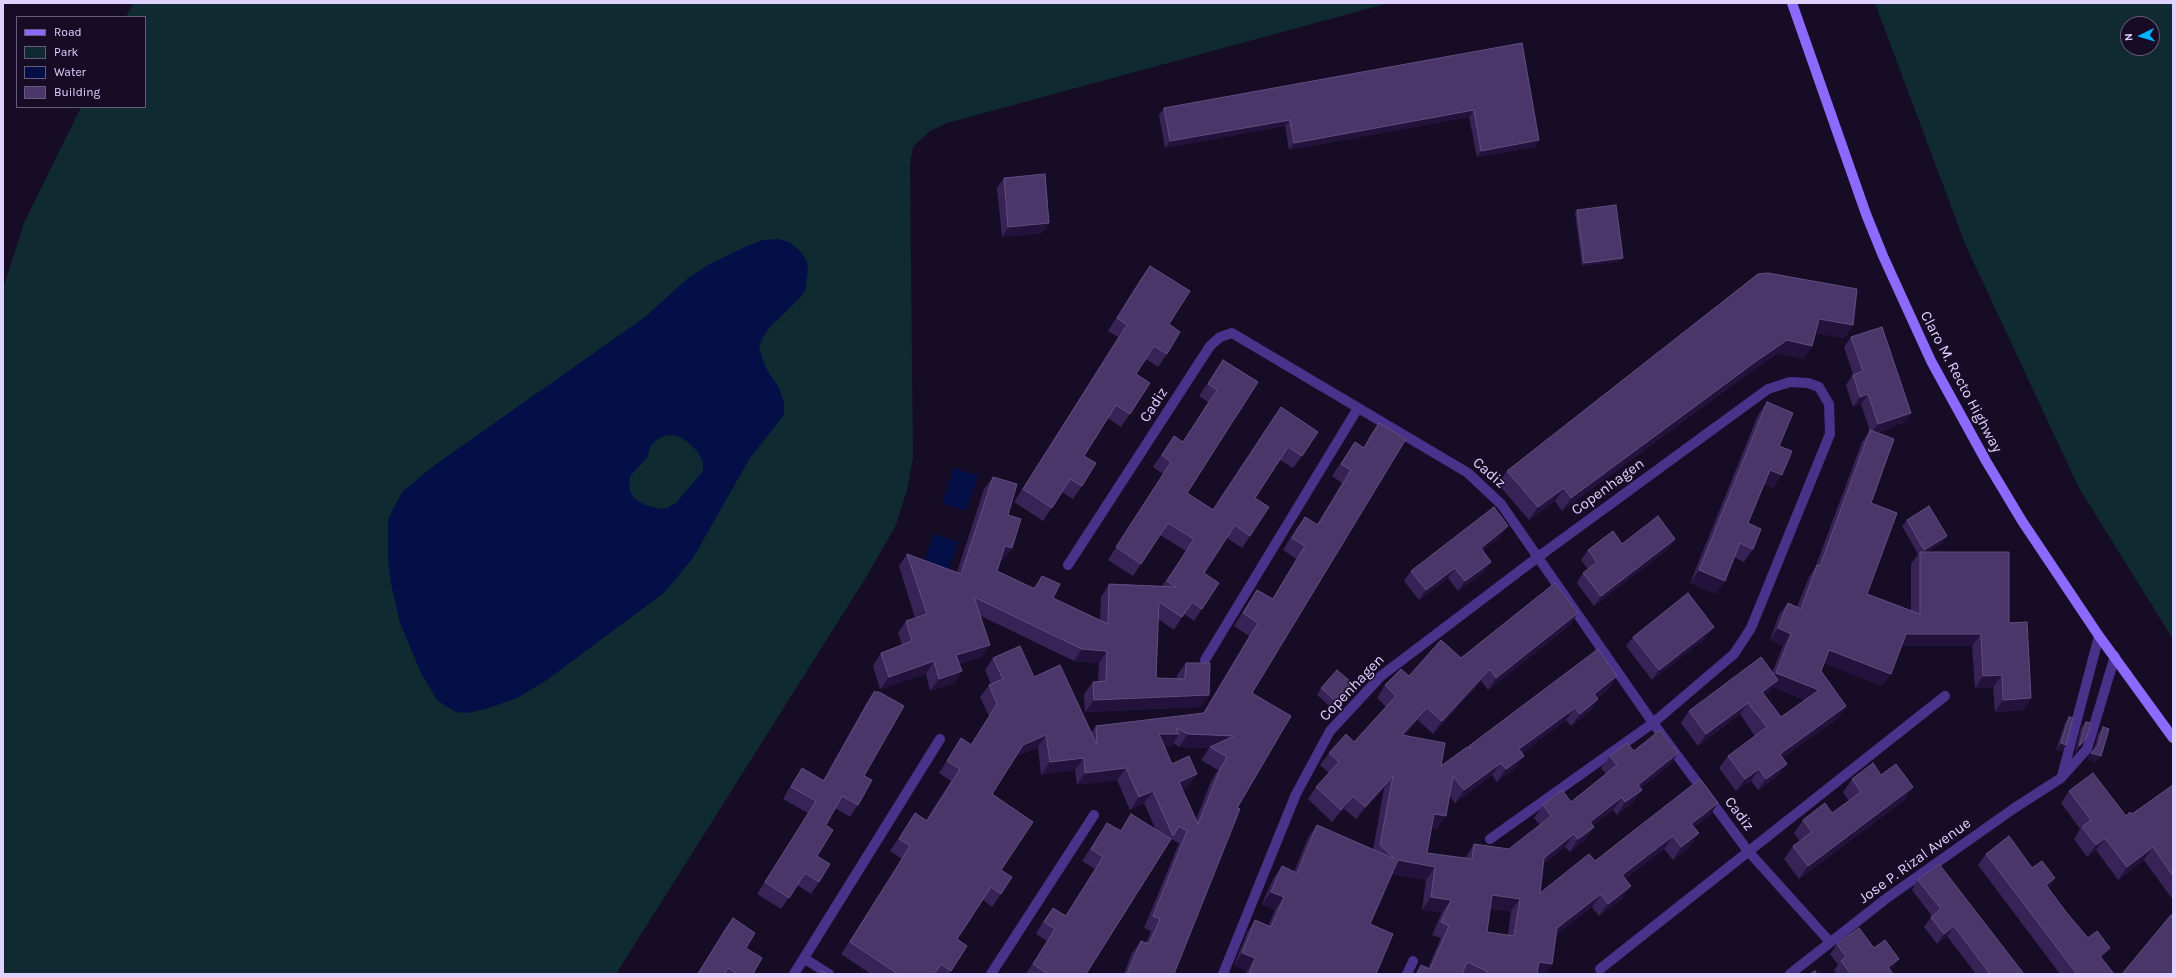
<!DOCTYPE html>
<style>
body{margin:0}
#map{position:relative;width:2176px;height:977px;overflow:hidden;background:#160c26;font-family:Karla,sans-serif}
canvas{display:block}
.frame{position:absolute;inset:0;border:4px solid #e0d2ff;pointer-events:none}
.legend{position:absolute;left:16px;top:16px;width:130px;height:92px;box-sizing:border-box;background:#160c26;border:1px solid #675b7d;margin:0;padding:5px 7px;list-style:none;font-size:12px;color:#e0d2ff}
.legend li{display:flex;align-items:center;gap:8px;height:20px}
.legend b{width:20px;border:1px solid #675b7d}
.north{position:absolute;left:2120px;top:16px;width:40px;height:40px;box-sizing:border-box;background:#160c26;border:1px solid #675b7d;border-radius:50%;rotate:265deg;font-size:11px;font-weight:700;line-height:16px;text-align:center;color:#e0d2ff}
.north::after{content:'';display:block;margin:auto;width:14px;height:18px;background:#00affd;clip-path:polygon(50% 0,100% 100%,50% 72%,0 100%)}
</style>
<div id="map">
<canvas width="2176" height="977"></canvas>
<div class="frame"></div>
<ul class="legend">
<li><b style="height:5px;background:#8c69ff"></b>Road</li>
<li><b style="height:11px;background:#0f2b31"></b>Park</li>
<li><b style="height:11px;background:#050f47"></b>Water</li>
<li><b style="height:11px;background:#4a3668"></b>Building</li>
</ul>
<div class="north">N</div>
</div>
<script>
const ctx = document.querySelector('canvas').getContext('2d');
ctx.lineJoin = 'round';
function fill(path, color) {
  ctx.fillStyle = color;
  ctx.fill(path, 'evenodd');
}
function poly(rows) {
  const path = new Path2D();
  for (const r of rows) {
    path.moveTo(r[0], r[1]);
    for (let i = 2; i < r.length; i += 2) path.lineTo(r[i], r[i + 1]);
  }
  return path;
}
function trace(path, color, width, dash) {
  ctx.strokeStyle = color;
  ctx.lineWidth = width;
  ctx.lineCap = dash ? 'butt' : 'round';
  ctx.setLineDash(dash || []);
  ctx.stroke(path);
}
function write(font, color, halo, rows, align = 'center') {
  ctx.font = font + ' Karla,sans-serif';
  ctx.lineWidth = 3;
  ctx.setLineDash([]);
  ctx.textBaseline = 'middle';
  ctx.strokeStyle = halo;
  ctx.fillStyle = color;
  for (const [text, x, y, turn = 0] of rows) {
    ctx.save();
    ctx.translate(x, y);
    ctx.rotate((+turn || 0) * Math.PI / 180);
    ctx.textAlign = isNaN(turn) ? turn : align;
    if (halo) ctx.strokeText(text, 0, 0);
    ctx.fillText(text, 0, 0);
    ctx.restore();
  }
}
fill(poly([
 [133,3,1389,3,947,123,930,131,913,147,910,164,913,458,907,490,896,525,868,574,616,974,3,974,3,289,24,223,81,107,145,107,145,17,126,17],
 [1875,3,2173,3,2173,639,2079,488,1966,246],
 [2128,24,2152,24,2152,48,2128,48]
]), '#0f2b31');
fill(poly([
 [778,239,789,242,800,251,807,261,808,271,805,290,800,298,770,327,762,339,759,348,766,368,779,388,784,402,784,415,750,458,693,558,664,593,544,682,517,698,486,709,467,713,456,712,447,707,437,700,422,675,400,623,392,588,388,562,388,519,402,492,432,467,645,317,688,278,708,265,745,247,763,240],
 [667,435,678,436,688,442,698,452,703,463,703,471,676,503,667,508,661,509,645,505,635,499,630,491,629,485,630,476,647,458,650,447,656,440],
 [954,468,978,476,966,511,942,503],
 [933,534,958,542,947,574,923,566]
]), '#050f47');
trace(poly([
 [1068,565,1210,346,1220,337,1232,333,1468,473,1501,504,1653,723,1748,851,1830,942],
 [1205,660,1358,408],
 [2062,776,2099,636],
 [805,959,829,974],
 [1600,969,1945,696],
 [794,974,940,739],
 [991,974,1094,815],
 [1223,974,1296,794,1330,731,1381,676,1538,557,1768,389,1790,382,1808,383,1819,387,1829,404,1830,434,1751,628,1734,654,1653,723,1490,839],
 [1407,974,1413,961],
 [1790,974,1887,898,2013,809,2061,778,2087,749,2115,656]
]), '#48328a', 10);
trace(poly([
 [1792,3,1866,214,1883,256,1931,361,1986,461,2022,521,2099,636,2173,738]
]), '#8c69ff', 10);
fill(poly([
 [1522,43,1539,140,1535,147,1477,157,1469,117,1289,150,1285,126,1165,148,1159,115,1164,108],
 [1004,178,1043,233,1002,237,997,188],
 [1577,210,1621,261,1582,266,1575,213],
 [1150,266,1169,324,1167,354,1158,367,1146,359,1136,374,1130,414,1121,427,1108,418,1084,456,1082,486,1073,499,1062,492,1043,521,1014,502,1118,337,1108,331,1141,278],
 [1758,274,1853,325,1844,338,1816,333,1812,346,1803,359,1778,353,1746,375,1562,511,1555,501,1529,520,1498,484,1507,471],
 [1851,337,1911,413,1905,422,1876,433,1871,503,1867,594,1911,611,1911,564,1918,554,1902,526,1907,520,1947,536,1942,543,1927,552,2009,623,2031,698,2023,710,1995,712,1993,687,1975,688,1972,646,1901,646,1882,686,1824,663,1821,671,1846,706,1838,718,1782,758,1778,776,1758,790,1751,781,1736,791,1719,768,1728,756,1755,736,1740,714,1698,746,1681,723,1689,711,1772,673,1783,646,1770,640,1779,615,1788,603,1797,607,1809,577,1815,568,1862,442,1870,431,1861,404,1853,407,1846,385,1853,374,1844,347],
 [1773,687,1805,700,1781,717,1765,695,1769,692],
 [1223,360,1258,382,1187,493,1213,509,1281,407,1302,456,1293,468,1280,460,1255,498,1250,536,1242,548,1227,538,1204,573,1202,609,1194,621,1184,614,1174,630,1158,619,1156,678,1177,679,1177,675,1186,663,1209,695,1200,707,1085,712,1084,694,1093,682,1098,682,1099,663,1074,661,981,616,982,657,959,664,962,671,954,683,930,691,926,674,880,689,873,666,881,653,902,645,898,633,906,621,915,618,899,566,907,554,957,572,984,489,993,477,1008,515,1012,548,1003,560,1000,559,997,571,1033,588,1042,576,1053,598,1100,620,1101,597,1109,584,1162,586,1186,551,1160,535,1133,576,1108,560,1163,474,1153,467,1174,436,1183,442,1208,402,1199,396],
 [1767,402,1779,446,1773,488,1764,484,1748,523,1753,549,1744,562,1734,557,1716,594,1690,583,1758,415],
 [1379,423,1252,693,1237,808,1174,974,1124,974,1132,953,1141,941,1146,943,1151,931,1144,928,1179,843,1171,839,1086,974,1026,974,1047,941,1036,934,1044,920,1053,908,1065,916,1095,869,1082,861,1107,823,1120,831,1131,814,1156,830,1144,803,1130,810,1117,780,1077,785,1075,770,1041,775,1038,747,1015,757,992,794,1001,870,1001,894,992,907,983,900,957,939,967,946,949,974,871,974,841,954,902,859,890,851,915,813,926,820,951,781,939,773,961,738,971,744,989,716,980,697,989,685,991,684,985,670,993,658,1034,677,1091,733,1096,726,1203,713,1249,636,1234,626,1249,602,1257,590,1272,599,1296,559,1283,550,1296,529,1305,517,1317,524,1342,483,1332,476,1355,442,1363,448,1370,435],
 [1173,743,1179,747,1209,748,1201,760,1218,770,1211,781,1196,820,1182,789,1189,786,1172,764,1164,746,1171,747],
 [1501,536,1483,550,1485,571,1458,591,1448,578,1419,600,1404,581,1411,571],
 [1675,539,1668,549,1594,606,1577,583,1583,573,1588,569,1581,560,1588,550,1622,544],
 [1570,625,1488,690,1481,681,1433,734,1418,720,1404,736,1441,766,1468,747,1469,746,1609,689,1597,698,1598,699,1589,712,1571,726,1566,720,1522,753,1524,756,1515,768,1497,782,1492,775,1455,803,1450,796,1437,829,1431,828,1427,853,1465,858,1474,844,1509,849,1540,825,1534,818,1543,805,1571,802,1606,774,1601,768,1610,756,1634,751,1678,753,1669,766,1640,788,1642,790,1633,802,1617,815,1613,810,1593,825,1594,827,1585,840,1570,852,1565,847,1543,864,1540,893,1595,861,1718,803,1710,815,1694,827,1699,833,1690,846,1673,860,1664,849,1625,879,1622,899,1599,916,1592,907,1556,934,1552,964,1545,974,1415,974,1421,965,1428,968,1441,938,1432,935,1442,912,1422,910,1426,880,1392,874,1370,924,1376,974,1245,974,1247,971,1234,965,1247,933,1255,920,1268,926,1275,910,1262,904,1273,879,1282,866,1294,872,1308,838,1317,825,1373,850,1384,788,1356,819,1344,809,1332,822,1308,799,1316,787,1329,773,1320,765,1329,753,1354,742,1386,707,1377,698,1385,685,1409,676,1461,658],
 [1490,909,1511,911,1508,935,1487,932],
 [1633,637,1707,637,1652,680,1626,646],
 [1321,688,1348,690,1332,708,1317,695],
 [874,692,864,776,858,805,850,817,835,808,826,825,817,856,819,882,811,894,797,885,781,909,757,894,808,813,783,799,794,780,802,768,823,780,866,704],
 [2069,717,2062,751,2056,750,2065,723],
 [2086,722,2086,739,2081,746,2075,753,2081,728],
 [2103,727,2096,762,2087,759,2094,750,2098,734],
 [1881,775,1913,787,1904,800,1799,879,1784,859,1793,846,1800,841,1794,833,1803,820,1832,813,1849,801,1843,792,1852,779],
 [2173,785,2173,900,2144,860,2118,880,2096,850,2087,857,2074,839,2080,829,2061,803,2069,791,2126,816,2132,814],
 [1986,854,2048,888,2114,974,2060,974,1978,865],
 [1918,880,2024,974,1976,974,1947,936,1937,944,1924,927,1932,916,1912,890],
 [733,918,746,948,753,974,697,974,724,930],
 [1837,944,1874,948,1899,959,1892,968,1890,970,1893,974,1837,974,1834,970,1838,965,1830,954]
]), '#382356');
fill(poly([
 [1474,110,1469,117,1289,150,1294,143],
 [1290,120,1285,126,1165,148,1170,141],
 [1539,140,1535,147,1477,157,1481,151],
 [1049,223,1043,233,1002,237,1008,227],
 [1623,258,1621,261,1582,266,1584,263],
 [1819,319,1853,325,1844,338,1810,332],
 [1787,340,1812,346,1803,359,1778,353,1746,375,1562,511,1571,498,1755,362],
 [1868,394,1861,404,1853,407,1860,397],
 [1911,413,1905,422,1871,434,1878,424],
 [1770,470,1782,475,1773,488,1761,483],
 [1564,488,1555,501,1529,520,1538,507],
 [1508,526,1501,536,1474,557,1481,548],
 [1947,536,1942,543,1920,556,1924,550],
 [1675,539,1668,549,1594,606,1601,596],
 [1005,546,1012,548,1003,560,996,558],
 [1491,562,1485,571,1458,591,1465,581],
 [1455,568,1448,578,1419,600,1426,590],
 [1699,570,1725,581,1716,594,1690,583],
 [1578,613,1570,625,1488,690,1496,678],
 [1714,627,1707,637,1652,680,1659,670],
 [1778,628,1791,634,1783,646,1770,640],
 [1906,634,1981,634,1972,646,1898,646],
 [990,645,982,657,948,667,956,655],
 [1082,649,1107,651,1099,663,1074,661],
 [1829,650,1891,674,1882,686,1820,662],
 [934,661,926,674,880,689,889,677],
 [1490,669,1481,681,1433,734,1442,721],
 [962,671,954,683,930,691,939,679],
 [1776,673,1819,690,1811,702,1773,687,1769,692,1754,704],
 [2002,675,1993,687,1975,688,1983,676],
 [1617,676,1609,689,1585,706,1594,694],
 [1352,683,1348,690,1332,708,1337,702],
 [1209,695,1200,707,1085,712,1094,700],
 [2031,698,2023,710,1995,712,2003,700],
 [1598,699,1589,712,1571,726,1580,714],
 [1748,703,1740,714,1698,746,1706,734],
 [1846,706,1838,718,1771,766,1780,754],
 [1427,708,1418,720,1393,748,1402,735],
 [1575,708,1566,720,1511,762,1519,749],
 [1159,734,1179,734,1171,747,1150,746],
 [1188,734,1234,736,1209,748,1179,747],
 [1046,735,1038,747,1014,758,1023,745],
 [2086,739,2081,746,2075,753,2079,746],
 [2061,743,2066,745,2062,751,2056,750],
 [1678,753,1669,766,1629,797,1638,785],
 [2091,753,2101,756,2096,762,2087,759],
 [1524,756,1515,768,1497,782,1506,769],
 [1084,758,1075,770,1041,775,1050,762],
 [1501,763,1492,775,1455,803,1464,790],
 [1787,764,1778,776,1758,790,1766,779],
 [1126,768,1117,780,1077,785,1085,773],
 [1759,769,1751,781,1736,791,1745,779],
 [1197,774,1189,786,1171,794,1179,782],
 [1393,776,1384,788,1356,819,1365,807],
 [1913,787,1904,800,1799,879,1808,866],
 [1642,790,1633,802,1617,815,1625,802],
 [1153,791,1144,803,1130,810,1139,797],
 [1353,796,1344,809,1332,822,1341,810],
 [1622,797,1613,810,1582,834,1590,822],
 [1718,803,1710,815,1682,836,1691,824],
 [1434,814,1446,816,1437,829,1425,826],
 [1594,827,1585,840,1570,852,1578,839],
 [1699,833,1690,846,1673,860,1681,847],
 [1574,834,1565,847,1535,870,1544,858],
 [1673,836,1664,849,1613,888,1622,875],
 [2105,838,2096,850,2087,857,2096,845],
 [2153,847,2144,860,2118,880,2127,867],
 [1398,860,1435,867,1426,880,1389,873],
 [2055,878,2048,890,2046,885],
 [1631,886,1622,899,1599,916,1608,904],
 [1271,892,1284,897,1275,910,1262,904],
 [1601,894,1592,907,1548,941,1557,928],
 [1492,895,1520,899,1511,911,1483,908],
 [1431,897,1451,900,1442,912,1422,910],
 [1954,926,1947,936,1937,944,1944,934],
 [2110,948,2102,959,2100,956],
 [1242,953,1255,958,1247,971,1234,965],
 [1899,959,1892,968,1885,974,1888,967],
 [1539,962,1552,964,1545,974,1530,974]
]), '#23123b');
const building = poly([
 [1522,43,1539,140,1481,151,1474,110,1294,143,1290,120,1170,141,1164,108,1522,43],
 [1045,174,1049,223,1008,227,1004,178,1045,174],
 [1616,205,1623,258,1584,263,1577,210,1616,205],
 [1150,266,1190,291,1169,324,1180,332,1167,354,1154,346,1136,374,1150,383,1130,414,1116,405,1084,456,1096,463,1082,486,1070,479,1052,508,1023,489,1127,325,1117,318,1150,266],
 [1768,273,1857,289,1853,325,1819,319,1812,346,1787,340,1755,362,1571,498,1564,488,1538,507,1507,471,1758,274,1768,273],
 [1882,327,1911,413,1878,424,1868,394,1860,397,1853,375,1863,371,1851,337,1882,327],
 [1223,360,1258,382,1187,493,1213,510,1281,407,1318,432,1302,456,1288,447,1255,498,1269,507,1250,536,1235,525,1204,573,1219,583,1202,609,1192,602,1182,617,1159,602,1156,678,1185,679,1186,663,1210,663,1209,695,1094,700,1093,682,1106,681,1107,651,1082,649,974,597,990,645,956,655,962,671,939,679,934,661,889,677,881,653,912,641,906,621,927,614,907,554,961,574,993,477,1017,484,1008,515,1021,519,1012,548,1005,546,997,571,1035,589,1042,576,1060,584,1053,598,1108,624,1109,584,1176,587,1167,581,1194,539,1168,523,1141,564,1116,547,1171,462,1162,455,1174,436,1183,442,1217,390,1208,384,1223,360],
 [1767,402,1793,413,1779,446,1792,451,1782,475,1770,470,1748,523,1761,529,1753,549,1740,543,1725,581,1699,570,1767,402],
 [1379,423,1406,439,1252,693,1291,716,1237,808,1240,809,1174,974,1127,974,1141,941,1149,944,1160,919,1153,916,1187,831,1179,826,1173,836,1153,791,1139,797,1126,768,1085,773,1084,758,1050,762,1046,735,1023,745,992,794,1033,822,1001,870,1012,877,1001,894,991,887,957,939,967,946,951,971,941,964,934,974,898,974,850,942,910,846,899,839,915,813,927,821,960,769,947,761,961,738,971,745,997,704,989,685,1003,679,993,658,1020,646,1034,677,1060,665,1097,745,1096,726,1204,713,1258,623,1243,613,1257,590,1273,599,1305,546,1292,538,1305,517,1318,525,1351,470,1341,464,1355,442,1364,448,1379,423],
 [1176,728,1188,734,1234,736,1210,747,1227,757,1220,769,1198,824,1179,782,1197,774,1189,756,1172,764,1159,734,1179,734,1176,728],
 [1870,430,1894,439,1871,503,1897,513,1867,594,1920,614,1920,552,2009,552,2009,623,2027,622,2031,698,2003,700,2002,675,1983,676,1981,634,1906,634,1891,674,1829,650,1821,671,1846,706,1780,754,1787,764,1766,779,1759,769,1745,779,1728,756,1767,727,1748,703,1706,734,1689,711,1761,657,1778,680,1762,692,1781,717,1819,690,1776,673,1791,634,1778,628,1788,603,1801,609,1817,565,1820,566,1870,430],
 [1929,506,1947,536,1924,550,1907,520,1929,506],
 [1494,507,1508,526,1481,548,1491,562,1465,581,1455,568,1426,590,1411,571,1494,507],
 [1658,516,1675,539,1601,596,1583,573,1597,562,1588,550,1613,531,1622,544,1658,516],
 [1555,583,1578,613,1496,678,1490,669,1442,721,1427,708,1402,735,1445,743,1441,766,1467,747,1471,748,1469,746,1598,649,1617,676,1594,694,1598,699,1580,714,1575,708,1519,749,1524,756,1506,769,1501,763,1464,790,1453,776,1446,816,1434,814,1427,853,1472,859,1474,844,1509,849,1551,816,1543,805,1562,790,1571,802,1617,765,1610,756,1627,743,1634,751,1660,730,1678,753,1638,785,1642,790,1625,802,1622,797,1590,822,1594,827,1578,839,1574,834,1544,858,1540,893,1589,854,1595,861,1700,779,1718,803,1691,824,1699,833,1681,847,1673,836,1622,875,1631,886,1608,904,1601,894,1557,928,1552,964,1539,962,1537,974,1487,974,1487,971,1467,962,1462,974,1417,974,1421,965,1430,969,1449,926,1441,922,1451,900,1431,897,1435,867,1398,860,1370,924,1393,934,1376,974,1249,974,1255,958,1242,953,1255,920,1271,927,1284,897,1271,892,1282,866,1297,873,1317,825,1395,859,1380,845,1393,776,1365,807,1353,796,1341,810,1316,787,1339,762,1329,753,1346,734,1354,742,1396,696,1385,685,1401,669,1409,676,1441,640,1461,658,1555,583],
 [1492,895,1520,899,1514,936,1487,932,1492,895],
 [1688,593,1714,627,1659,670,1633,637,1688,593],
 [1337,670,1352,683,1337,702,1321,688,1337,670],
 [874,692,879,692,904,706,864,776,872,780,858,805,842,796,826,825,833,830,817,856,830,864,819,882,805,873,789,898,765,882,816,801,791,787,802,768,824,781,874,692],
 [2069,717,2073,718,2066,745,2061,743,2069,717],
 [2086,722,2091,723,2086,739,2079,746,2086,722],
 [2103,727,2109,729,2101,756,2091,753,2098,745,2103,727],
 [1873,763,1881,775,1896,764,1913,787,1808,866,1793,846,1812,832,1803,820,1825,803,1832,813,1861,792,1852,779,1873,763],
 [2093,773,2126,816,2130,812,2132,814,2173,785,2173,876,2153,847,2127,867,2105,838,2096,845,2082,827,2091,820,2069,791,2093,773],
 [1131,814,1171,839,1086,974,1048,974,1033,964,1055,929,1044,922,1053,908,1066,916,1103,857,1091,849,1107,823,1121,831,1131,814],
 [2009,836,2032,868,2042,861,2055,878,2046,885,2066,912,2088,938,2097,931,2110,948,2100,956,2114,974,2077,974,1986,854,2009,836],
 [1939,864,2024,974,1990,974,1954,926,1944,934,1931,917,1941,909,1918,880,1939,864],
 [2171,915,2173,918,2173,974,2122,974,2171,915],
 [733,918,755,933,746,948,762,958,753,974,737,974,728,968,724,974,698,974,733,918],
 [1859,928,1874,948,1885,940,1899,959,1888,967,1893,974,1851,974,1841,961,1846,957,1837,944,1859,928],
 [822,971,828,974,821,974,822,971],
 [1815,971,1817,974,1810,974,1815,971]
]);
fill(building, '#4a3668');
trace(building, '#614e80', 1);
write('15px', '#e0d2ff', '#160c26', [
 ["Claro M. Recto Highway",1961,382,62],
 ["Cadiz",1154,405,-57],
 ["Cadiz",1489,473,41],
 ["Copenhagen",1608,487,-36],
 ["Copenhagen",1352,688,-46],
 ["Cadiz",1739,814,53],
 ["Jose P. Rizal Avenue",1915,861,-36]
]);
</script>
